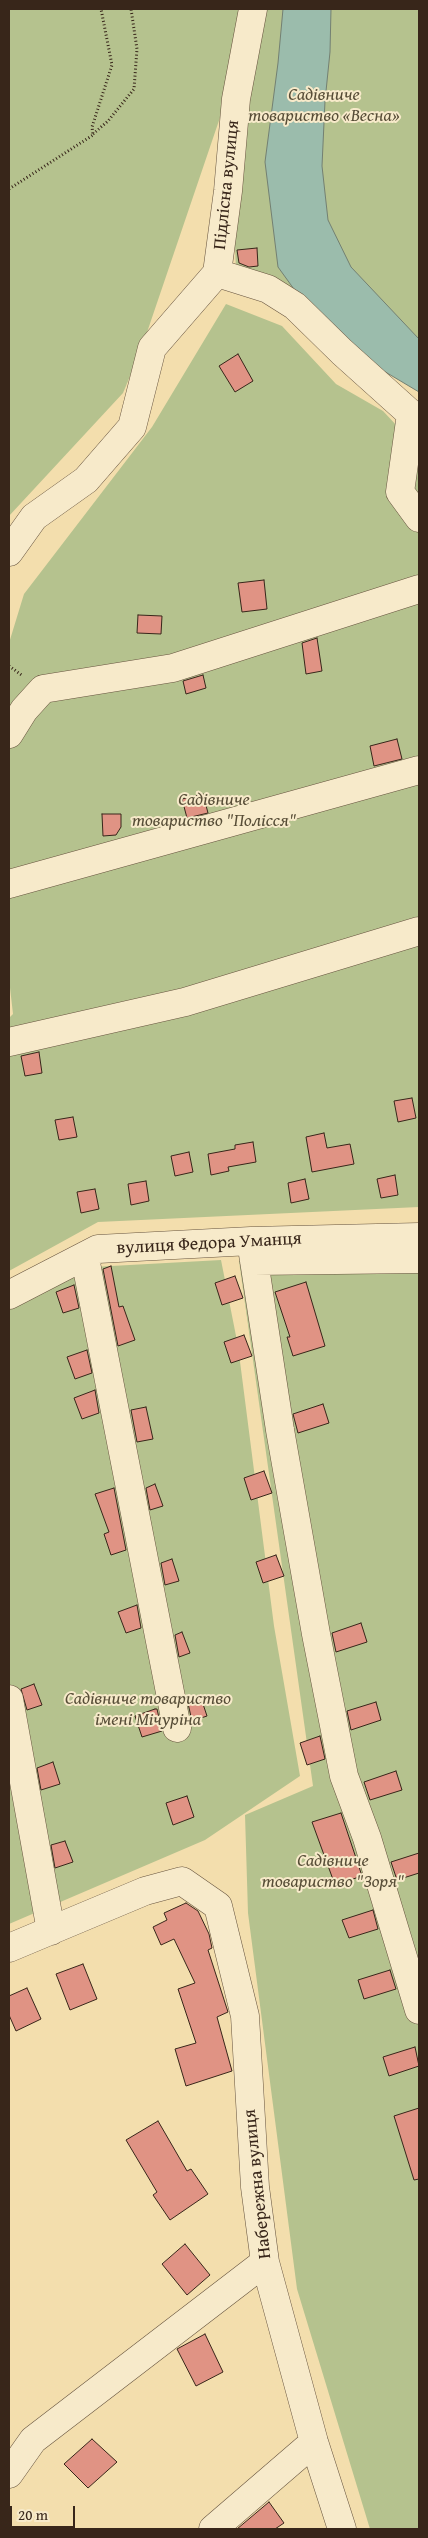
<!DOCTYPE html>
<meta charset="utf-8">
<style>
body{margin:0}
#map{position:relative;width:428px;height:2538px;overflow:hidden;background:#f3dead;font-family:"Gentium Book Plus",serif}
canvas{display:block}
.frame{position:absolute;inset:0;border:10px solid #38261a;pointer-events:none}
.scale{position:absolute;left:10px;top:2506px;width:65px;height:22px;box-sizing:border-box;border:2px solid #38261a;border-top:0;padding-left:6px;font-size:15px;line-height:18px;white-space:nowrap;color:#38261a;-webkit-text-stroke:4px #f7eaca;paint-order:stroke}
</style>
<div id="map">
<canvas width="428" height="2538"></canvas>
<div class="frame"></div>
<div class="scale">20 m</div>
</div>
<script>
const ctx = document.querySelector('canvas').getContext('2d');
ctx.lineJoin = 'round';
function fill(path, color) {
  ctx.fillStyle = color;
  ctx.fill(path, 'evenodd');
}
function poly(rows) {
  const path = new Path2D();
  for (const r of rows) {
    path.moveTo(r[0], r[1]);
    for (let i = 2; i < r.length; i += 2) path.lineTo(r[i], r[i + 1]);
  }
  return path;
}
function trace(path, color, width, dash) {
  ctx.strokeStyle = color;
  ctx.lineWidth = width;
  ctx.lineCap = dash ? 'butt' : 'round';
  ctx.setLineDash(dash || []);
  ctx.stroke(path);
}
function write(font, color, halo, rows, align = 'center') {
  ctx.font = font + ' "Gentium Book Plus",serif';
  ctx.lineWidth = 4;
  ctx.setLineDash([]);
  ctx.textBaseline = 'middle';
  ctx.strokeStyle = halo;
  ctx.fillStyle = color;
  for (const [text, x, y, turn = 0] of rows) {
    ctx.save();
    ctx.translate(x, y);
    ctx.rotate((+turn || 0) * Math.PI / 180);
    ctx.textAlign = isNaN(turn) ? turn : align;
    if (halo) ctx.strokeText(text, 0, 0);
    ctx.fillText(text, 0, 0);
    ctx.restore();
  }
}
fill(poly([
 [9,9,419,9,419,349,236,269,228,94,141,350,123,393,9,516],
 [226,304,282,326,336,384,383,411,398,427,419,433,419,1207,98,1222,9,1271,9,1018,13,1014,9,979,9,643,24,594,152,427],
 [419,1251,419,2529,370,2529,297,2289,248,1913,245,1815,313,1786,239,1261],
 [221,1260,238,1346,274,1626,300,1776,205,1840,9,1924,9,1307,93,1267]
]), '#b5c28e');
const water = poly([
 [283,9,331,9,330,52,325,101,322,166,328,220,351,267,419,339,419,392,330,339,278,267,265,162,278,63,283,9]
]);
fill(water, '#9bbcac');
trace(water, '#738072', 1);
const building = poly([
 [257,248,258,266,249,267,239,263,237,250,257,248],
 [238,354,253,381,235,392,219,366,238,354],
 [264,580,267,609,242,612,238,583,264,580],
 [138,615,162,616,161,634,137,633,138,615],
 [317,638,322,671,306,674,302,643,317,638],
 [203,675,206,688,186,694,183,681,203,675],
 [397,739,402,759,374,766,370,746,397,739],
 [203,794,208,813,187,818,182,799,203,794],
 [102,814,121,814,121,827,116,835,103,836,102,814],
 [39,1052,42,1073,25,1076,21,1056,39,1052],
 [412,1098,416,1118,398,1122,394,1101,412,1098],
 [73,1117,77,1137,59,1140,55,1120,73,1117],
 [324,1133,327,1148,350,1144,354,1164,312,1172,306,1137,324,1133],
 [253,1142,256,1162,228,1167,229,1171,211,1175,208,1154,235,1149,235,1145,253,1142],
 [189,1152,193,1172,175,1176,171,1156,189,1152],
 [395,1175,398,1195,381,1198,377,1179,395,1175],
 [305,1179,309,1199,291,1203,288,1183,305,1179],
 [146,1181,149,1201,131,1205,128,1184,146,1181],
 [95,1189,99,1209,81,1213,77,1192,95,1189],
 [111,1266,119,1307,123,1306,135,1340,118,1346,103,1269,111,1266],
 [235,1276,243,1298,222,1305,215,1283,235,1276],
 [306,1282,325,1346,293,1356,287,1337,290,1337,275,1292,306,1282],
 [74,1285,79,1308,63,1313,56,1292,74,1285],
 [244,1335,252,1356,231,1363,224,1342,244,1335],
 [87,1350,92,1373,75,1379,67,1357,87,1350],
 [95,1390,99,1413,82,1419,74,1398,95,1390],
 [323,1404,329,1423,298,1433,293,1414,323,1404],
 [146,1407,153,1439,137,1442,131,1410,146,1407],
 [264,1471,272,1493,251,1500,244,1478,264,1471],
 [155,1484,163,1506,150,1510,146,1488,155,1484],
 [114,1488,126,1550,111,1555,104,1534,109,1532,95,1494,114,1488],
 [276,1555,284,1576,263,1583,256,1562,276,1555],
 [172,1559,179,1581,165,1585,161,1563,172,1559],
 [137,1605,141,1628,126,1633,118,1612,137,1605],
 [361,1623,367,1642,336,1652,332,1633,361,1623],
 [182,1632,190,1653,179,1657,175,1635,182,1632],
 [34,1684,42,1705,27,1710,21,1689,34,1684],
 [200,1695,207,1716,192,1721,187,1699,200,1695],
 [376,1702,381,1720,351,1730,347,1711,376,1702],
 [155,1709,157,1709,162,1731,142,1737,135,1716,155,1709],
 [320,1736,325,1759,307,1765,300,1743,320,1736],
 [53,1762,60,1784,41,1790,37,1768,53,1762],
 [396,1771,402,1790,370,1800,364,1782,396,1771],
 [187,1796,194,1817,173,1825,166,1803,187,1796],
 [341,1813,362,1876,335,1885,312,1822,341,1813],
 [65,1841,73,1862,55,1868,51,1845,65,1841],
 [419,1853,419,1873,397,1880,391,1862,419,1853],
 [186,1903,198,1911,209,1934,212,1948,208,1950,228,2012,217,2017,232,2071,186,2086,175,2049,196,2043,178,1989,195,1983,174,1939,161,1945,153,1927,167,1920,164,1913,186,1903],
 [373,1910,378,1929,349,1938,342,1920,373,1910],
 [83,1964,97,1999,70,2010,56,1974,83,1964],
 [390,1970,396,1989,364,1999,358,1980,390,1970],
 [27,1988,41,2019,16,2031,9,2015,9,1996,27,1988],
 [415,2047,419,2066,389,2076,383,2057,415,2047],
 [419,2108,419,2179,414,2180,394,2116,419,2108],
 [158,2121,187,2171,191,2169,208,2194,170,2220,153,2195,157,2192,126,2140,158,2121],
 [185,2244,210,2275,187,2295,162,2264,185,2244],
 [205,2334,223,2372,196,2386,177,2349,205,2334],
 [92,2439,117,2462,88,2488,64,2464,92,2439],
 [269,2502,284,2523,275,2529,237,2529,269,2502]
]);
fill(building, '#e09384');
trace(building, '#38261a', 1);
const minor = poly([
 [217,273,228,191,236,99,253,9],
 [217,273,268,289,295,306,342,352,411,414,419,418],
 [411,414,400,492,419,518],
 [9,552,34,517,86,480,132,427,152,348,217,273],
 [9,734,24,710,43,689,173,668,419,589],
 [9,884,419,770],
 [9,1042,185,1002,419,931],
 [251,1241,280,1430,316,1634,344,1776,367,1838,419,2010],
 [85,1258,177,1728],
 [254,1261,419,1259],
 [9,1295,98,1249,251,1241,419,1237],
 [9,1699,51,1931],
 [9,1948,145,1891,182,1881,218,1906,245,2016,255,2187,265,2262,314,2442,342,2529],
 [9,2474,33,2440,265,2262],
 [213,2529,314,2442]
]);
trace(minor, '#67543f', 29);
trace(poly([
 [93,134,108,121,134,89,137,49,131,9],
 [9,189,93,135,92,127,112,65,101,9],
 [9,666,23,676]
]), '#38261a', 3, [1, 2.5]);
trace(minor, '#f7eaca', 28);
write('italic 18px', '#574d37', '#f7eaca', [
 ["Садівниче",324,95],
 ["товариство «Весна»",324,116],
 ["Садівниче",214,800],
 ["товариство \"Полісся\"",214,821],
 ["Садівниче товариство",148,1699],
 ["імені Мічуріна",148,1720],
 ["Садівниче",333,1861],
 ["товариство \"Зоря\"",333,1882]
]);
write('18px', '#38261a', '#f7eaca', [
 ["Підлісна вулиця",227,185,-84],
 ["вулиця Федора Уманця",209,1244,-3],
 ["Набережна вулиця",258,2184,-96]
]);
</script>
